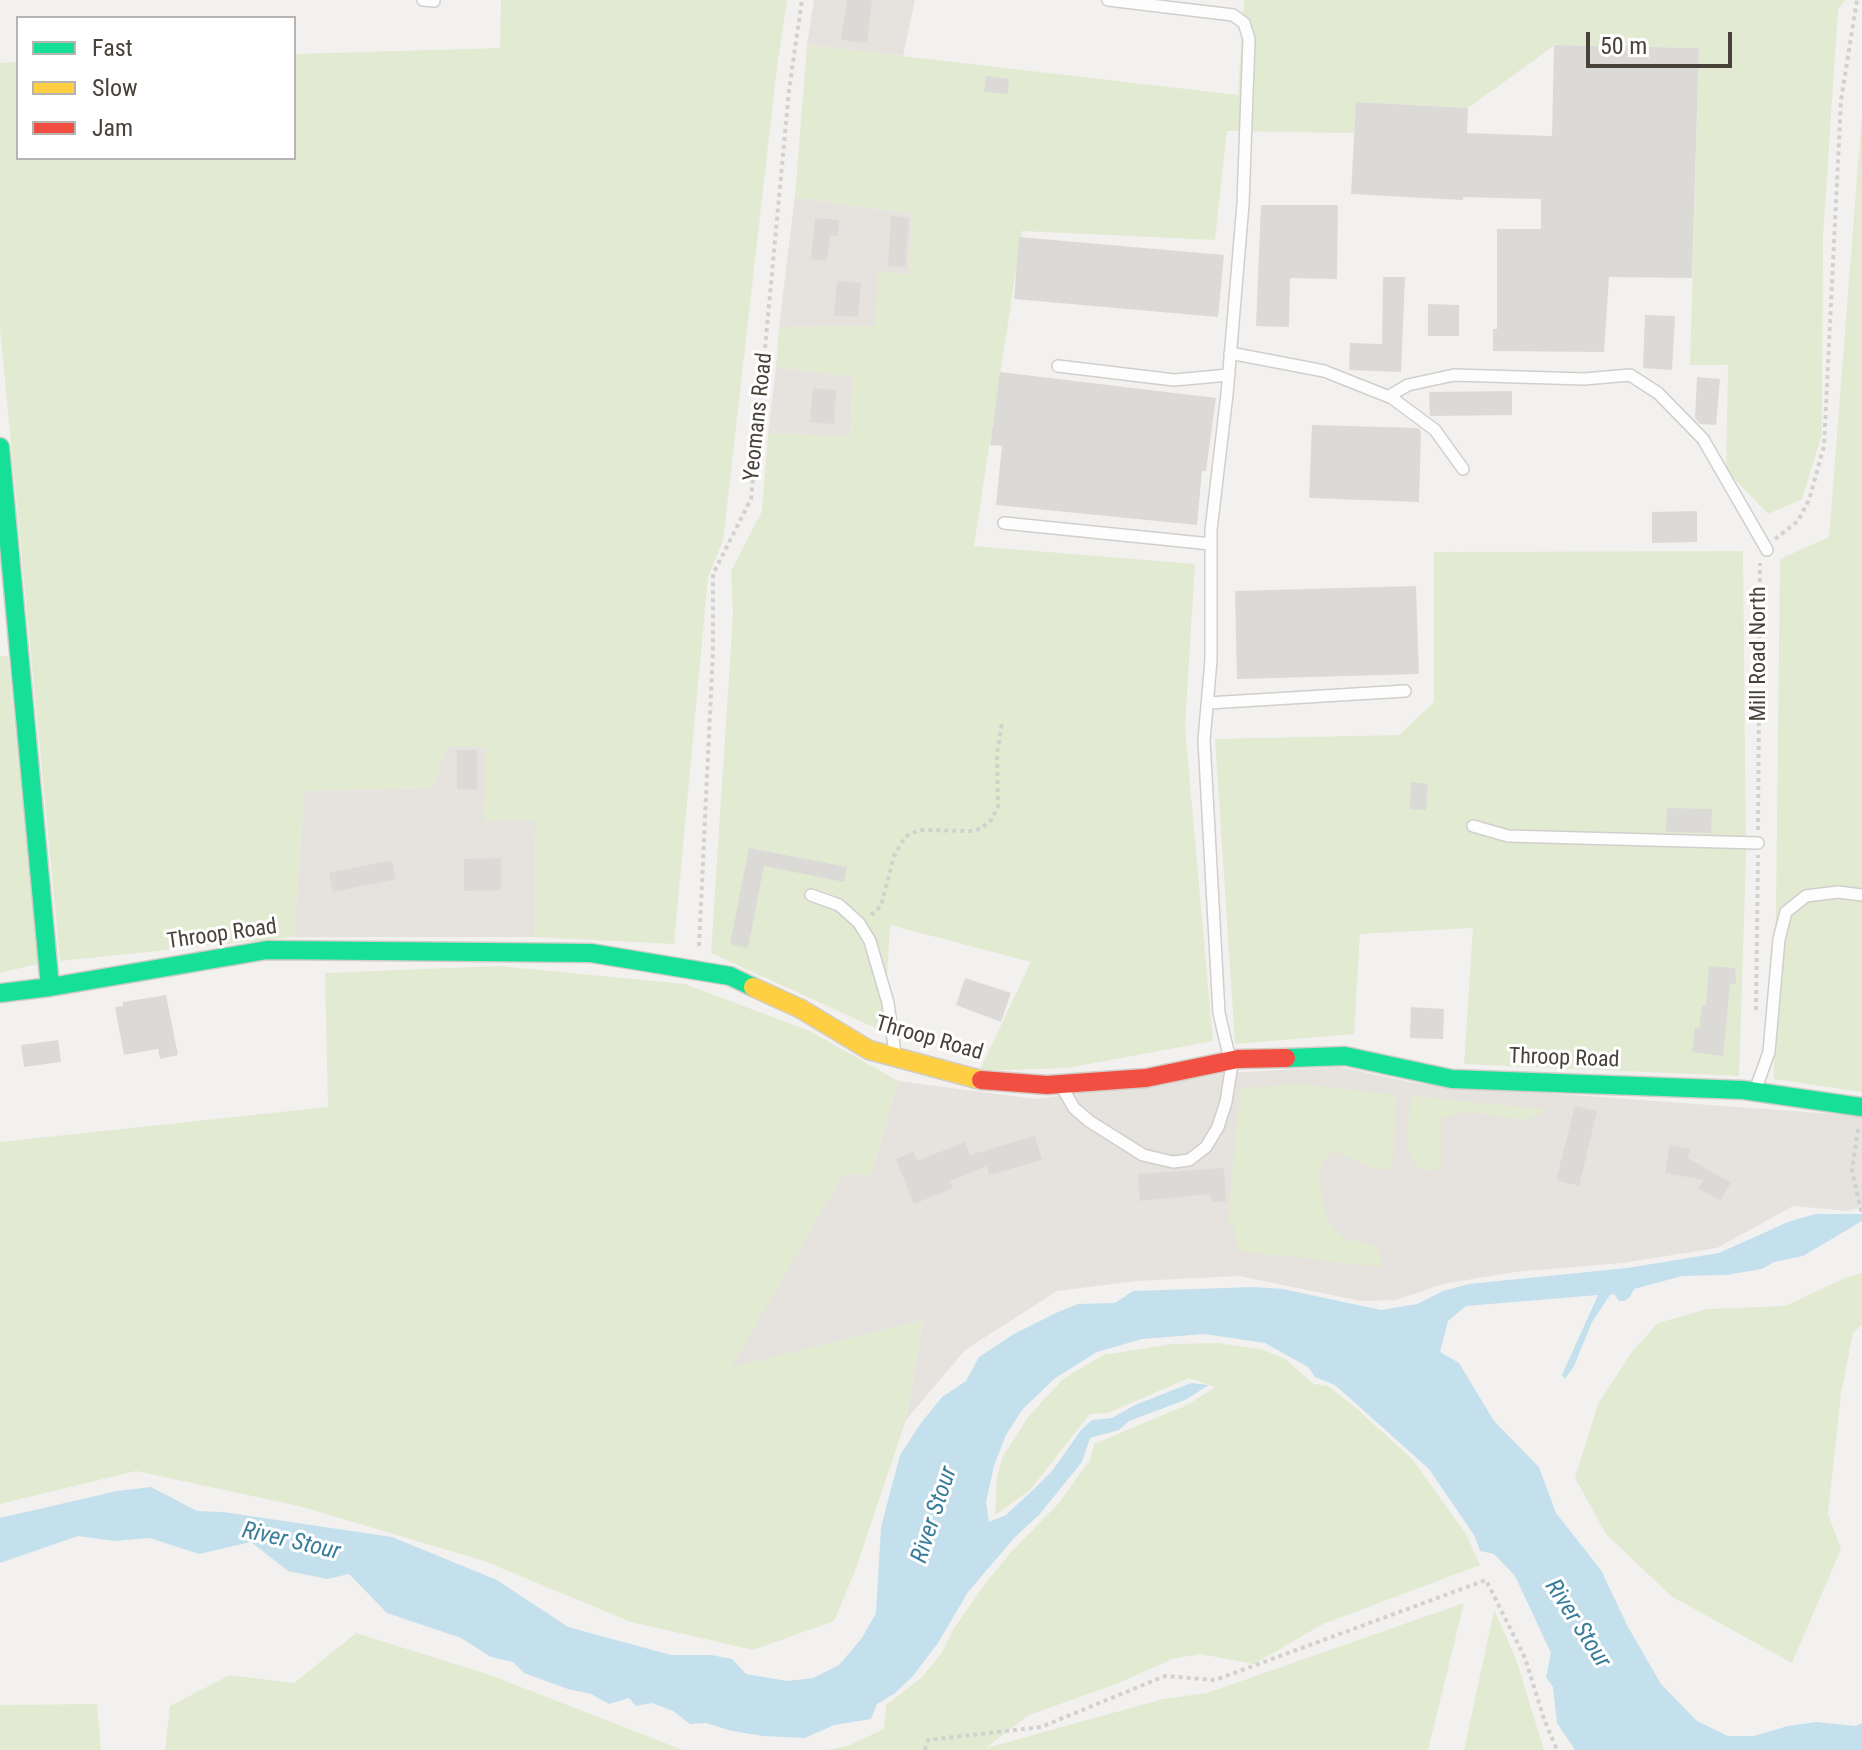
<!DOCTYPE html>
<style>
body{margin:0}
#map{position:relative;width:1862px;height:1750px;overflow:hidden;background:#f3f1ef;font-family:"Roboto Condensed",sans-serif}
canvas{display:block}
.legend{position:absolute;left:16px;top:16px;width:280px;height:144px;box-sizing:border-box;background:#fff;border:2px solid #b6b3b1;margin:0;padding:10px 14px;list-style:none;font-size:24px;color:#49423b}
.legend li{display:flex;align-items:center;gap:16px;height:40px}
.legend b{width:40px;border:2px solid #b6b3b1}
.scale{position:absolute;left:1586px;top:32px;width:146px;height:36px;box-sizing:border-box;border:4px solid #49423b;border-top:0;padding-left:10px;font-size:24px;line-height:28px;white-space:nowrap;color:#49423b;-webkit-text-stroke:6px #fff;paint-order:stroke}
</style>
<div id="map">
<canvas width="1862" height="1750"></canvas>
<ul class="legend">
<li><b style="height:10px;background:#16e098"></b>Fast</li>
<li><b style="height:10px;background:#ffcf43"></b>Slow</li>
<li><b style="height:10px;background:#f24e42"></b>Jam</li>
</ul>
<div class="scale">50 m</div>
</div>
<script>
const ctx = document.querySelector('canvas').getContext('2d');
ctx.lineJoin = 'round';
function fill(path, color) {
  ctx.fillStyle = color;
  ctx.fill(path, 'evenodd');
}
function poly(rows) {
  const path = new Path2D();
  for (const r of rows) {
    path.moveTo(r[0], r[1]);
    for (let i = 2; i < r.length; i += 2) path.lineTo(r[i], r[i + 1]);
  }
  return path;
}
function trace(path, color, width, dash) {
  ctx.strokeStyle = color;
  ctx.lineWidth = width;
  ctx.lineCap = dash ? 'butt' : 'round';
  ctx.setLineDash(dash || []);
  ctx.stroke(path);
}
function write(font, color, halo, rows, align = 'center') {
  ctx.font = font + ' "Roboto Condensed",sans-serif';
  ctx.lineWidth = 6;
  ctx.setLineDash([]);
  ctx.textBaseline = 'middle';
  ctx.strokeStyle = halo;
  ctx.fillStyle = color;
  for (const [text, x, y, turn = 0] of rows) {
    ctx.save();
    ctx.translate(x, y);
    ctx.rotate((+turn || 0) * Math.PI / 180);
    ctx.textAlign = isNaN(turn) ? turn : align;
    if (halo) ctx.strokeText(text, 0, 0);
    ctx.fillText(text, 0, 0);
    ctx.restore();
  }
}
fill(poly([
 [814,0,915,0,903,56,807,45],
 [795,197,912,214,909,274,875,326,779,327],
 [776,367,853,377,850,437,768,433],
 [447,746,486,746,535,820,534,937,294,937,304,791,432,788],
 [1339,1067,1420,1084,1862,1116,1862,1207,1848,1211,1793,1206,1717,1248,1622,1263,1514,1272,1443,1284,1396,1300,1361,1301,1239,1276,1136,1281,1057,1291,965,1350,906,1420,923,1320,730,1369,843,1174,871,1175,898,1081,1035,1099,1226,1073]
]), '#e6e2dd');
fill(poly([
 [501,0,787,0,777,67,723,541,708,577,674,944,534,937,535,820,484,821,485,747,447,746,432,788,304,791,294,937,60,961,0,328,0,63,18,62,18,158,294,158,294,54,500,48],
 [1244,0,1845,0,1838,10,1823,238,1822,434,1802,499,1768,514,1726,470,1728,365,1690,365,1699,48,1555,45,1468,108,1357,102,1354,133,1227,131,1215,240,1022,231,974,546,1195,564,1185,727,1213,1041,1067,1068,979,1071,1031,962,890,925,884,1032,711,953,733,615,731,571,762,511,768,433,850,437,853,377,776,367,779,327,875,326,878,272,909,274,912,214,795,197,807,45,1238,95],
 [1862,114,1862,1092,1774,1079,1780,559,1829,537],
 [1743,551,1746,857,1739,1076,1464,1064,1473,928,1360,934,1354,1034,1235,1044,1215,739,1399,735,1434,702,1434,552],
 [0,656,8,656,38,964,0,973],
 [498,966,685,984,810,1031,898,1081,871,1175,843,1174,731,1368,923,1320,906,1420,855,1571,834,1621,753,1650,631,1622,484,1561,299,1506,136,1471,0,1504,0,1142,328,1107,325,973],
 [1300,1084,1396,1095,1393,1165,1388,1169,1378,1170,1333,1151,1324,1160,1320,1171,1321,1189,1327,1221,1344,1239,1376,1246,1382,1261,1381,1267,1238,1251,1234,1226,1228,1224,1240,1088],
 [1411,1096,1549,1110,1526,1120,1470,1112,1441,1118,1441,1169,1427,1171,1419,1169,1410,1155,1407,1144],
 [1862,1273,1862,1325,1853,1333,1841,1394,1828,1514,1841,1549,1792,1663,1671,1596,1606,1534,1575,1478,1598,1404,1631,1353,1658,1323,1707,1309,1785,1306,1847,1277],
 [1218,1343,1261,1349,1285,1359,1314,1384,1328,1386,1357,1409,1412,1459,1466,1534,1480,1565,1323,1624,1254,1664,1200,1654,1172,1659,1119,1683,1029,1715,986,1748,1163,1699,1207,1693,1464,1603,1428,1750,829,1750,847,1746,884,1729,886,1705,921,1678,941,1654,954,1628,985,1584,1009,1554,1058,1504,1090,1460,1094,1444,1189,1404,1215,1387,1189,1378,1108,1413,1090,1414,1030,1490,995,1515,997,1477,1003,1456,1029,1416,1063,1379,1103,1355,1172,1344],
 [1494,1610,1516,1659,1544,1750,1464,1750],
 [356,1633,490,1675,683,1750,165,1750,170,1706,230,1675,294,1683],
 [97,1704,101,1750,0,1750,0,1705]
]), '#e3ead2');
fill(poly([
 [1815,1214,1862,1214,1862,1221,1803,1256,1774,1262,1762,1269,1726,1275,1682,1276,1634,1289,1630,1297,1624,1301,1619,1301,1614,1294,1610,1295,1592,1322,1574,1366,1565,1379,1562,1375,1598,1295,1466,1306,1448,1321,1440,1352,1459,1363,1494,1421,1539,1467,1556,1513,1601,1570,1628,1627,1661,1684,1697,1721,1728,1736,1754,1736,1788,1726,1816,1722,1855,1726,1862,1723,1862,1750,1575,1750,1557,1723,1553,1687,1546,1677,1551,1653,1515,1576,1494,1554,1480,1551,1474,1535,1429,1469,1335,1385,1315,1377,1308,1367,1265,1343,1204,1334,1142,1339,1097,1352,1054,1379,1022,1410,1006,1435,994,1466,986,1502,989,1522,1006,1515,1035,1488,1052,1471,1081,1430,1092,1420,1112,1418,1135,1405,1191,1383,1209,1385,1185,1400,1129,1421,1119,1430,1090,1438,1082,1462,1039,1515,1016,1536,968,1592,938,1643,912,1677,894,1694,877,1704,871,1719,834,1725,805,1738,763,1736,732,1731,706,1723,690,1724,673,1711,652,1703,636,1706,629,1698,609,1704,591,1694,568,1689,524,1673,513,1662,491,1657,461,1638,387,1613,349,1574,327,1579,288,1571,251,1542,199,1554,150,1538,114,1541,78,1536,0,1563,0,1518,117,1491,151,1487,197,1511,223,1512,392,1537,497,1580,568,1627,671,1655,711,1655,732,1659,746,1674,787,1681,813,1678,839,1665,862,1638,876,1613,881,1527,900,1455,921,1423,942,1397,966,1381,979,1357,1014,1334,1058,1312,1078,1304,1115,1303,1133,1291,1255,1287,1283,1289,1381,1310,1417,1304,1443,1291,1469,1284,1627,1268,1719,1253,1788,1222]
]), '#c4e0ec');
fill(poly([
 [847,0,872,0,867,43,841,40],
 [1554,45,1699,48,1692,278,1609,277,1604,352,1493,351,1493,329,1497,329,1497,229,1541,229,1541,199,1463,197,1463,200,1351,194,1356,102,1468,108,1467,133,1552,136],
 [986,76,1009,79,1008,94,984,92],
 [1261,205,1338,205,1337,279,1290,278,1289,327,1256,326],
 [891,216,909,218,905,267,888,266],
 [815,218,839,220,838,236,830,235,827,261,811,259],
 [1019,237,1224,255,1218,317,1014,299],
 [1383,277,1405,277,1401,372,1349,370,1350,343,1382,344],
 [837,281,861,283,858,317,834,316],
 [1428,304,1459,305,1459,336,1428,336],
 [1645,315,1675,316,1672,370,1643,368],
 [1000,372,1216,398,1206,471,1202,471,1197,525,996,505,1002,446,990,445],
 [1697,377,1720,379,1716,425,1700,424,1695,418],
 [813,388,836,390,834,424,810,422],
 [1512,391,1512,415,1430,416,1429,392],
 [1312,425,1418,428,1421,431,1419,502,1309,498],
 [1697,511,1697,542,1652,543,1652,512],
 [1416,586,1419,674,1237,679,1235,591],
 [457,750,477,750,477,790,457,789],
 [1411,782,1428,784,1426,810,1410,809],
 [1667,808,1712,809,1711,833,1666,832],
 [749,848,847,867,844,882,764,866,748,948,730,944],
 [501,858,501,890,464,891,464,859],
 [392,860,396,879,333,892,329,873],
 [1709,966,1735,968,1736,984,1730,984,1723,1056,1692,1052,1695,1027,1699,1028,1702,1005,1706,1006],
 [965,978,1011,993,1001,1022,956,1005],
 [166,995,178,1055,160,1059,158,1049,124,1055,115,1007,123,1006,123,1002],
 [1411,1007,1444,1009,1443,1039,1410,1038],
 [58,1040,61,1062,24,1067,21,1045],
 [1575,1106,1597,1111,1579,1186,1556,1180],
 [1035,1136,1042,1160,989,1175,987,1166,950,1181,953,1188,914,1204,896,1159,914,1152,917,1161,965,1142,970,1155],
 [1670,1145,1690,1149,1688,1158,1731,1183,1720,1200,1698,1188,1704,1180,1665,1173],
 [1224,1168,1226,1202,1211,1202,1210,1194,1140,1201,1138,1174]
]), '#dcdad7');
const lane = poly([
 [423,0,434,1],
 [1108,0,1233,15,1244,23,1249,39,1243,204,1227,394,1211,530,1211,660,1204,740,1219,1013,1230,1060],
 [1230,353,1324,371,1392,398,1435,430,1463,469],
 [1058,366,1174,380,1229,375],
 [1389,396,1408,385,1454,375,1584,379,1630,375,1658,393,1703,439,1767,550],
 [1004,523,1211,544],
 [1208,703,1405,691],
 [1473,826,1508,836,1758,843],
 [811,895,839,905,859,923,870,941,888,1003,895,1053],
 [1756,1088,1769,1052,1779,939,1786,912,1806,896,1838,892,1862,895],
 [1063,1089,1074,1108,1089,1121,1143,1155,1173,1162,1189,1160,1206,1147,1218,1127,1226,1102,1232,1064]
]);
const fast = poly([
 [0,447,50,987],
 [0,993,50,987,267,950,591,953,730,976,753,987],
 [1286,1058,1345,1056,1452,1079,1743,1090,1862,1107]
]);
const slow = poly([
 [753,987,801,1009,869,1050,981,1080]
]);
const jam = poly([
 [981,1080,1047,1085,1146,1078,1238,1059,1286,1058]
]);
trace(lane, '#d1cfcc', 14);
trace(fast, '#d1cdc6', 21);
trace(slow, '#d1cdc6', 21);
trace(jam, '#d1cdc6', 21);
trace(poly([
 [1775,539,1798,521,1809,500,1824,446,1841,100,1857,0],
 [1758,830,1760,563],
 [871,915,881,906,894,856,905,837,919,830,973,831,982,828,992,819,998,806,997,754,1002,723],
 [699,946,713,650,713,574,751,499,789,90,802,0],
 [1756,1010,1758,855],
 [1858,1129,1852,1170,1862,1215],
 [925,1750,928,1740,1041,1727,1165,1676,1215,1680,1486,1580,1525,1658,1544,1719,1557,1750]
]), '#d3d1cd', 4, [4, 4]);
trace(lane, '#fdfdfd', 11);
trace(fast, '#16e098', 18);
trace(slow, '#ffcf43', 18);
trace(jam, '#f24e42', 18);
write('22px', '#49423b', '#fff', [
 ["Yeomans Road",759,417,-84],
 ["Mill Road North",1759,654,-90],
 ["Throop Road",222,935,-8],
 ["Throop Road",929,1039,16],
 ["Throop Road",1564,1059,2]
]);
write('italic 24px', '#3a7d9b', '#fff', [
 ["River Stour",935,1515,-72],
 ["River Stour",291,1542,13],
 ["River Stour",1577,1624,57]
]);
</script>
